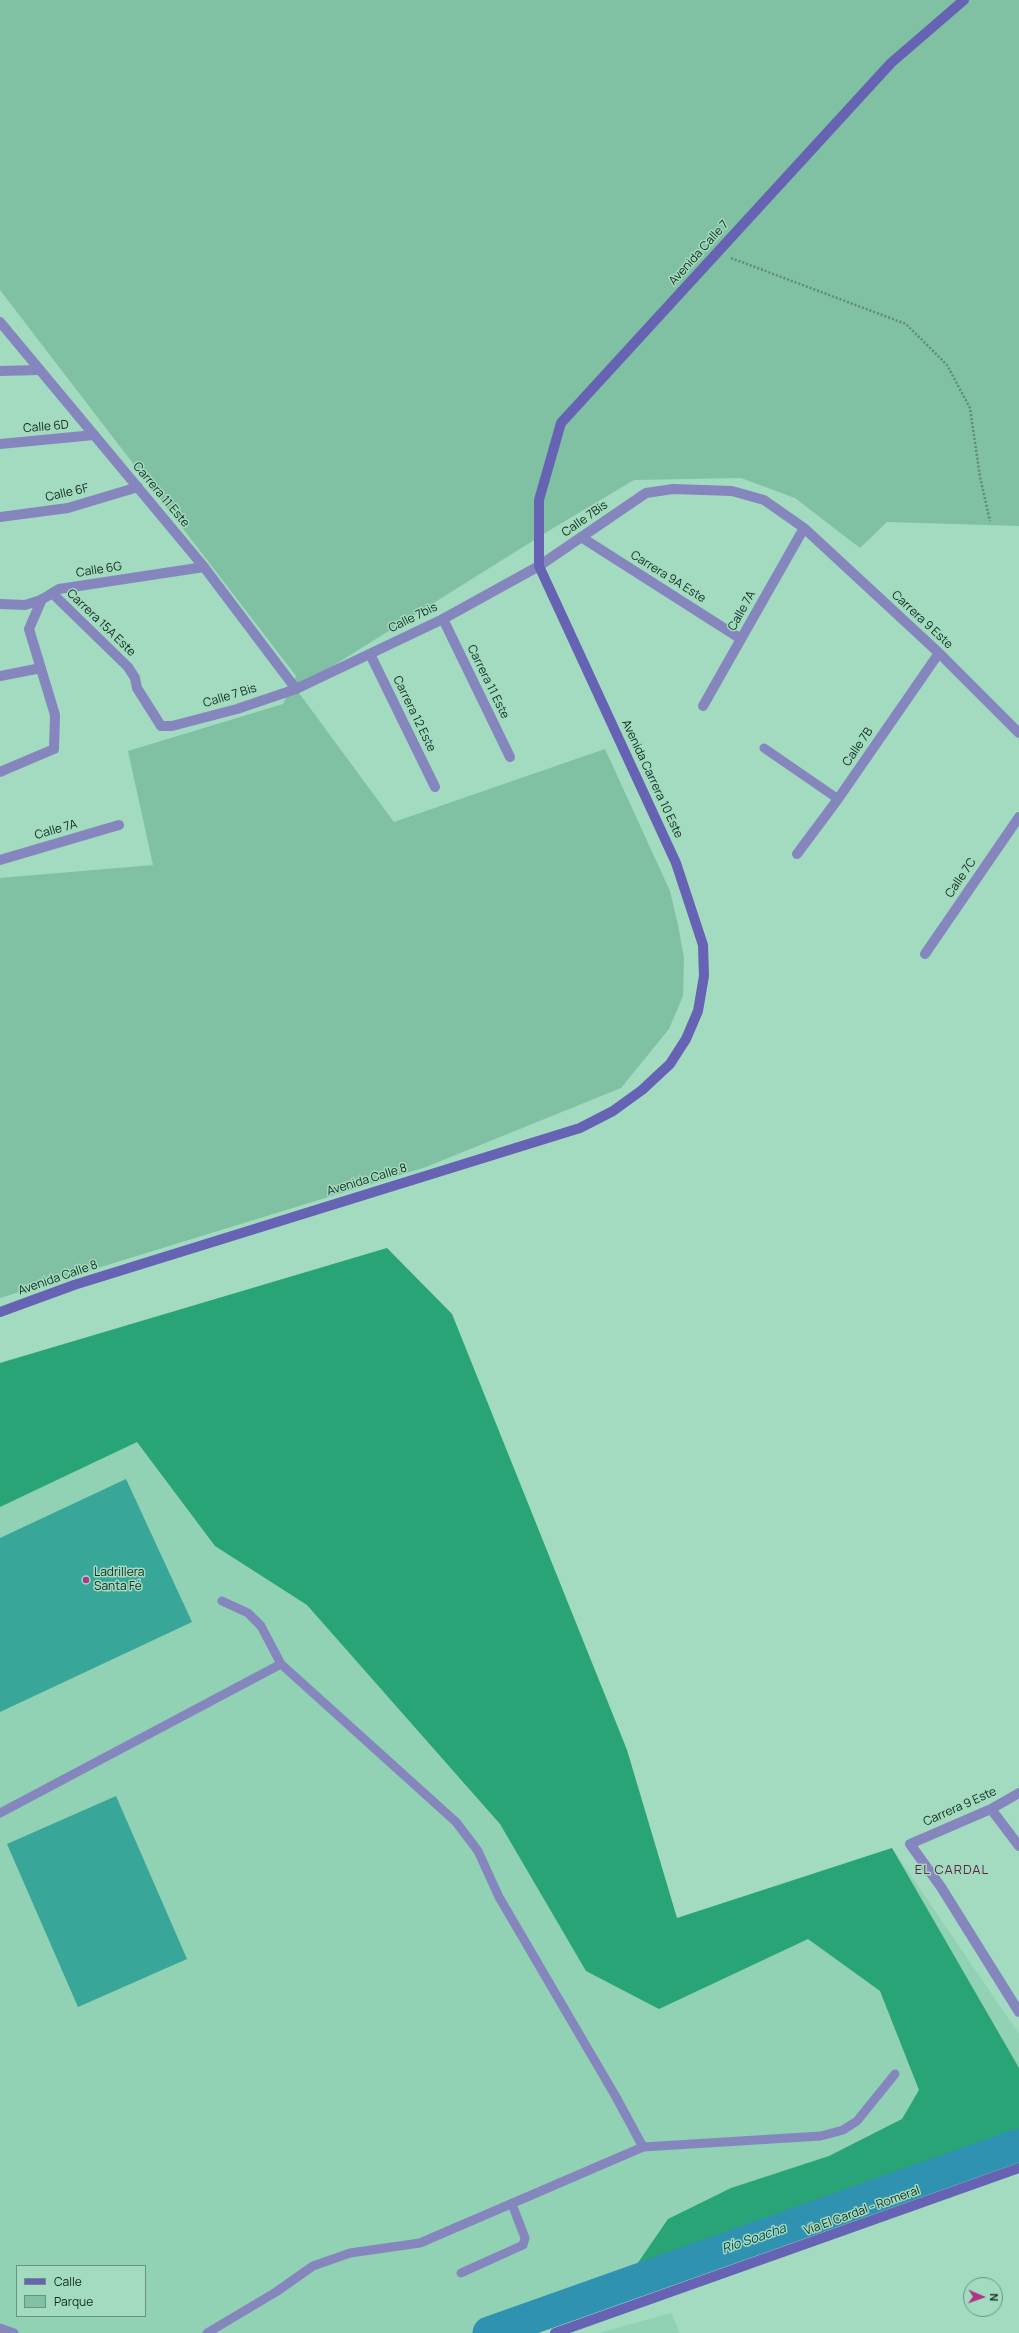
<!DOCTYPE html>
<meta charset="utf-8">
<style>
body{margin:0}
#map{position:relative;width:1019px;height:2333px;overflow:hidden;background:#a2dbbf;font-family:Manrope,sans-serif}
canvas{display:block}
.legend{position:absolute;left:16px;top:2265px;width:130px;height:52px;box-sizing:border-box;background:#a2dbbf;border:1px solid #68947f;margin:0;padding:5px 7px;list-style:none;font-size:12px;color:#12291f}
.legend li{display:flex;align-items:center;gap:8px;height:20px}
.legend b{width:20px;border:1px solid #68947f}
.north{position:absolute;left:963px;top:2277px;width:40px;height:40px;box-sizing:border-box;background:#a2dbbf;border:1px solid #68947f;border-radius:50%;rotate:92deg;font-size:11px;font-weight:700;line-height:16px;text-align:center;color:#12291f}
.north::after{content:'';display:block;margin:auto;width:14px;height:18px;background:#af3587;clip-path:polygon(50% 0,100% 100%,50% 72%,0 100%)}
</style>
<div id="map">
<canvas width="1019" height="2333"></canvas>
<ul class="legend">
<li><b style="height:5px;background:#6662b4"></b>Calle</li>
<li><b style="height:11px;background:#80c1a3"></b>Parque</li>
</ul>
<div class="north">N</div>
</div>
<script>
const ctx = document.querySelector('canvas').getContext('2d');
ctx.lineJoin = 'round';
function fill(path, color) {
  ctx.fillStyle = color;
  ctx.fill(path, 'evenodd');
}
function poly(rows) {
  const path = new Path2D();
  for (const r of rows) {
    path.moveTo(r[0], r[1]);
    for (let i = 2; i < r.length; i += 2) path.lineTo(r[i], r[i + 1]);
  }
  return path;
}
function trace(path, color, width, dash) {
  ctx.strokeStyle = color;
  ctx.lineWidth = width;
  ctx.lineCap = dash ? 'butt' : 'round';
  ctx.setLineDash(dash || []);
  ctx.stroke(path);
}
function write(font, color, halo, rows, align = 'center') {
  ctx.font = font + ' Manrope,sans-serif';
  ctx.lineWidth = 3;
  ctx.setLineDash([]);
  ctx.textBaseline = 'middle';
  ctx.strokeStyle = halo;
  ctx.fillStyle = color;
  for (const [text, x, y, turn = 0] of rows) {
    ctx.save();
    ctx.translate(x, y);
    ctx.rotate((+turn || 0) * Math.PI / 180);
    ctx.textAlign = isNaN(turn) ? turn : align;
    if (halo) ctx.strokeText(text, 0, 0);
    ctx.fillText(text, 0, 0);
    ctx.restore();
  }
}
fill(poly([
 [387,1248,452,1314,627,1750,677,1918,892,1848,1019,2034,1019,2135,487,2333,0,2333,0,1363],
 [17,2266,145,2266,145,2316,17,2316],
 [671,2313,680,2333,599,2333]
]), '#90d2b3');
fill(poly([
 [0,0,1019,0,1019,526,887,522,860,548,795,498,741,478,634,480,555,527,296,689,394,822,605,749,670,891,678,925,684,958,683,996,669,1029,621,1088,426,1167,0,1298,0,878,153,865,128,751,283,704,296,676,0,290]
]), '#80c1a3');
fill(poly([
 [387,1248,452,1314,627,1750,677,1918,892,1848,1019,2068,1019,2135,622,2286,668,2219,731,2188,829,2156,902,2119,919,2090,880,1991,808,1939,659,2009,586,1971,500,1824,307,1605,215,1546,137,1442,0,1507,0,1363]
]), '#29a477');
trace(poly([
 [489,2333,1019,2145]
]), '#2f92b1', 33);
fill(poly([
 [126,1479,192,1622,0,1712,0,1538],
 [116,1796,187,1959,78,2007,7,1844]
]), '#38a698');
trace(poly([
 [731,258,906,324,947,365,970,408,980,477,990,521]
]), '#618a77', 2.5, [2, 2]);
trace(poly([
 [764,748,838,799],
 [222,1601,248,1613,261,1626,281,1664],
 [0,1813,281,1664,456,1822,478,1851,499,1897,616,2097,643,2147,420,2243,350,2253,313,2266,276,2292,207,2333],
 [643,2147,821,2136,843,2130,857,2121,895,2074],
 [461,2273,523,2245,525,2238,512,2204],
 [0,2328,14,2333]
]), '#8686be', 9);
trace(poly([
 [0,371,39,370],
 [0,444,94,435],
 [0,517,68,508,138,487],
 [581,537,741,639],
 [539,566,646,493,673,489,732,491,764,500,804,528,939,653,1019,733],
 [52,593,128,667,135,678,137,688,161,726,172,726,237,709,296,689],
 [0,604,25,605,41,600,59,589,204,567],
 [443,619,510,757],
 [370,654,435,787],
 [0,676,41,668],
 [703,706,804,528],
 [0,772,54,749,55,715,29,629,42,599],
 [797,854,838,799,939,653],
 [0,860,119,825],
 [925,954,1019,817],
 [1019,1793,991,1809,910,1844,941,1887,1019,2012],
 [991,1809,1019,1846]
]), '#8686be', 10);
trace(poly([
 [0,322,204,567,296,689,443,619,539,566]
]), '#8686be', 10);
trace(poly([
 [0,1312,74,1285,580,1128,613,1111,642,1090,670,1064,686,1039,698,1011,704,976,703,945,676,863,539,566,539,500,561,423,891,63,964,0],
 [555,2333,1019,2168]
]), '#6662b4', 10);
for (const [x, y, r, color] of [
 [86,1580,4,"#af3587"]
]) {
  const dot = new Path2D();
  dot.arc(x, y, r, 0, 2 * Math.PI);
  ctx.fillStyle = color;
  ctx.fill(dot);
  trace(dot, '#a2dbbf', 1.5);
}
write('12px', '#12291f', '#a2dbbf', [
 ["Avenida Calle 7",699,253,-48],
 ["Calle 6D",46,427,-5],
 ["Calle 6F",67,493,-13],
 ["Carrera 11 Este",161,495,50],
 ["Calle 7Bis",585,519,-35],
 ["Calle 6G",99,570,-9],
 ["Carrera 9A Este",668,577,32],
 ["Calle 7A",742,611,-61],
 ["Calle 7bis",413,618,-26],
 ["Carrera 9 Este",922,620,43],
 ["Carrera 15A Este",101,623,44],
 ["Carrera 11 Este",488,682,64],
 ["Calle 7 Bis",230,696,-17],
 ["Carrera 12 Este",414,714,64],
 ["Calle 7B",858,747,-56],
 ["Avenida Carrera 10 Este",652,779,65],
 ["Calle 7A",56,830,-16],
 ["Calle 7C",961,878,-56],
 ["Avenida Calle 8",367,1180,-17],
 ["Avenida Calle 8",58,1278,-19],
 ["Carrera 9 Este",960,1807,-24],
 ["Vía El Cardal - Romeral",862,2211,-20]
]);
write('12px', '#12291f', '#a2dbbf', [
 ["Ladrillera",94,1573],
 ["Santa Fé",94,1587]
], 'left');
ctx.letterSpacing = '1px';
write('13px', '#5f234a', '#a2dbbf', [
 ["EL CARDAL",952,1870]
]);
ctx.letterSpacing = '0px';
write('italic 13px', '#023e4e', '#a2dbbf', [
 ["Río Soacha",754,2239,-19]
]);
</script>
